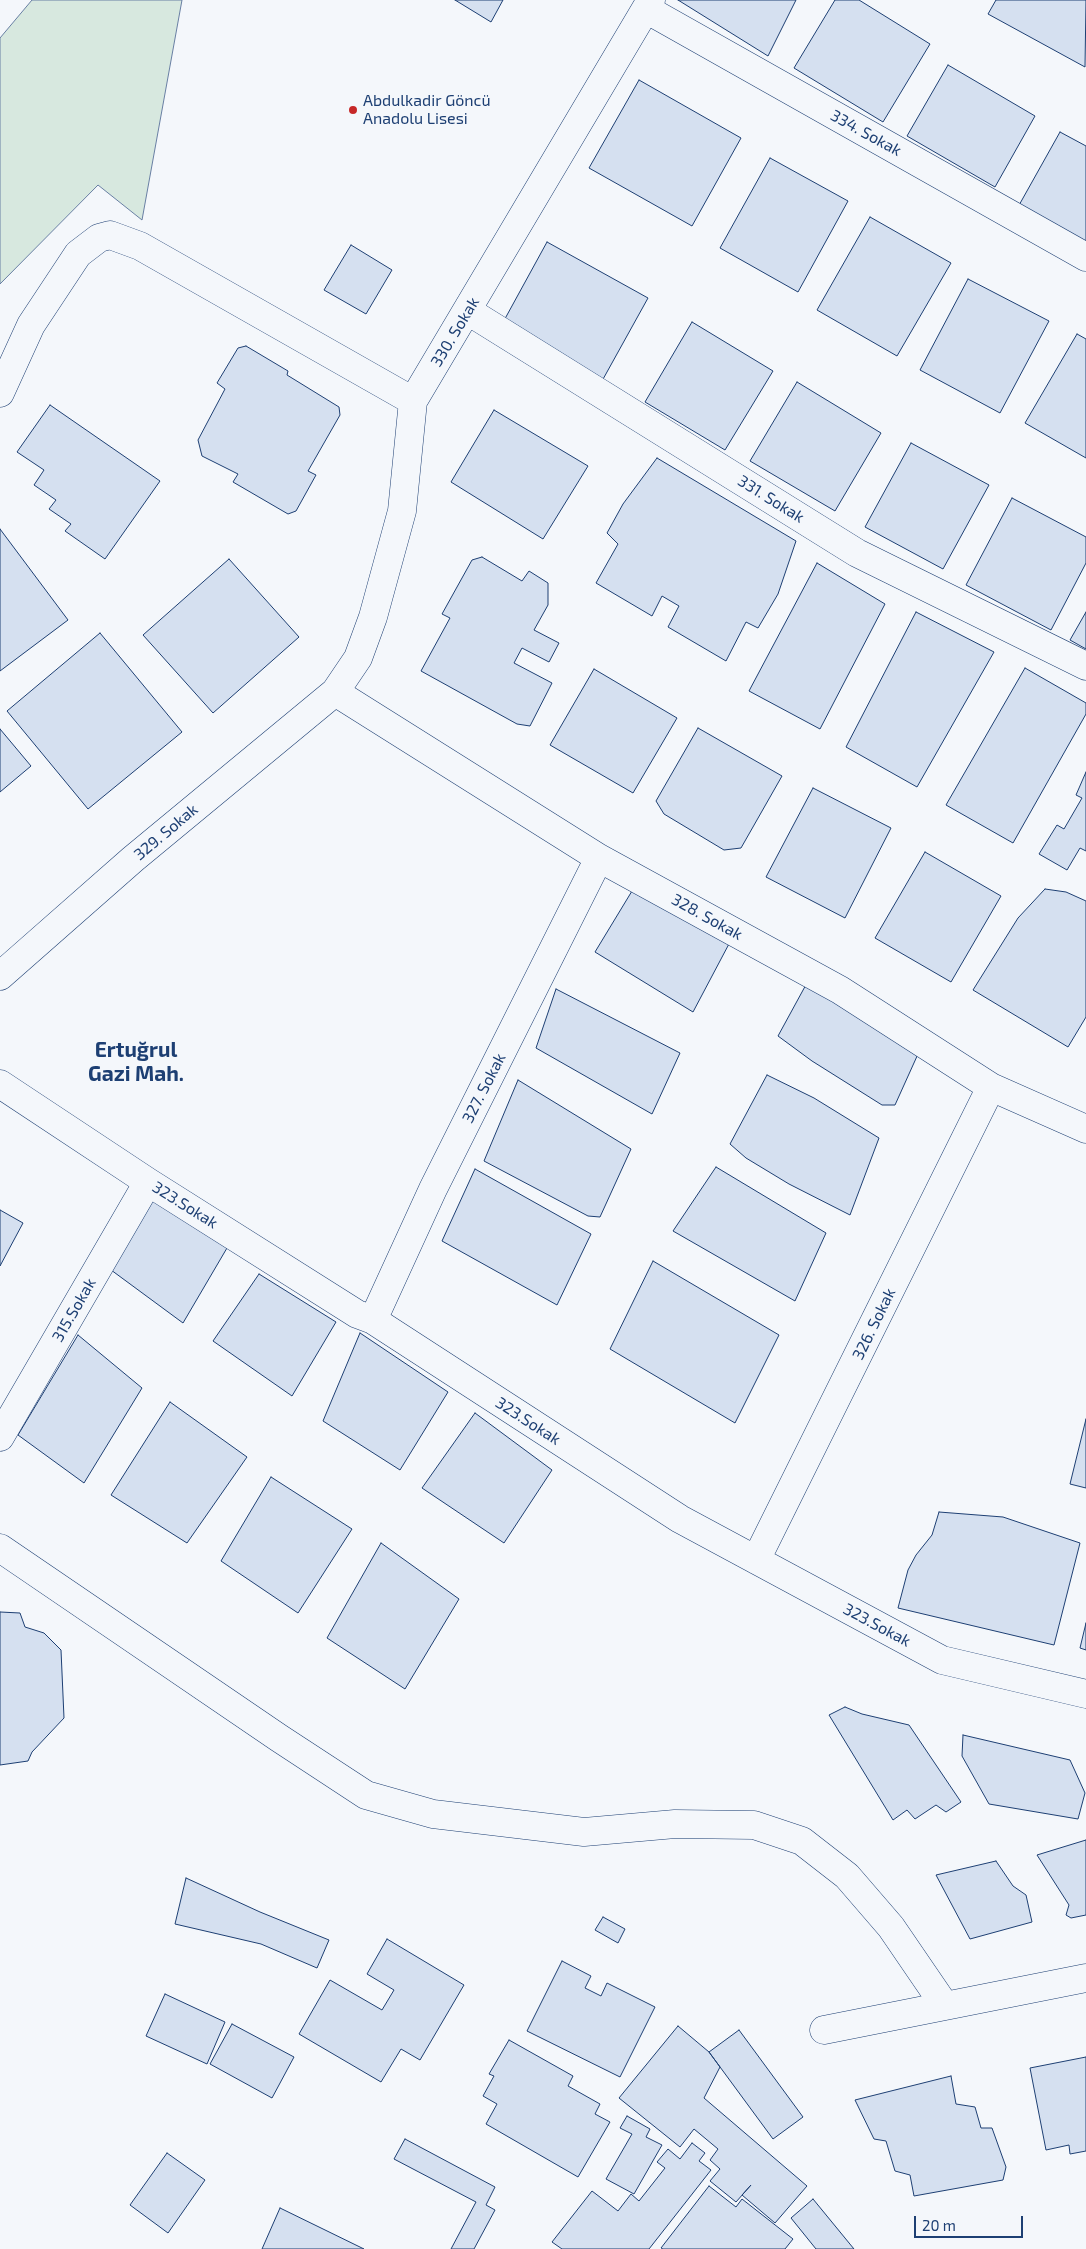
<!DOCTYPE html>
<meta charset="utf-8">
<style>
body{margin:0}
#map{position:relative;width:1086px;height:2249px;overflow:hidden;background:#f4f7fb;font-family:"Exo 2",sans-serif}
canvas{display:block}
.scale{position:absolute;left:914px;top:2216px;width:109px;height:22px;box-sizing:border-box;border:2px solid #1d3f73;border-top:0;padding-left:6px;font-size:15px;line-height:18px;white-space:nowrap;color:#1d3f73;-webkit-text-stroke:4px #f4f7fb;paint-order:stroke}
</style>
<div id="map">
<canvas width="1086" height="2249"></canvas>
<div class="scale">20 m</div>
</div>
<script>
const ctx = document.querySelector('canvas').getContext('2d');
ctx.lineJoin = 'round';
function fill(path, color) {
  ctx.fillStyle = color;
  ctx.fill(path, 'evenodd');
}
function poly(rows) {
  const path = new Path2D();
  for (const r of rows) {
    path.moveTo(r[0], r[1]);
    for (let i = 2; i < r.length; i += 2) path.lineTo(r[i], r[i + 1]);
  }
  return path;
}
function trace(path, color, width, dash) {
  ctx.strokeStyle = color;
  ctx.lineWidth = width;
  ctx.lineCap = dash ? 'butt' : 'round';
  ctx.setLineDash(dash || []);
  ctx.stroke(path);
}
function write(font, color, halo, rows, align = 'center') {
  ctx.font = font + ' "Exo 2",sans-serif';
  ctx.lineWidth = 4;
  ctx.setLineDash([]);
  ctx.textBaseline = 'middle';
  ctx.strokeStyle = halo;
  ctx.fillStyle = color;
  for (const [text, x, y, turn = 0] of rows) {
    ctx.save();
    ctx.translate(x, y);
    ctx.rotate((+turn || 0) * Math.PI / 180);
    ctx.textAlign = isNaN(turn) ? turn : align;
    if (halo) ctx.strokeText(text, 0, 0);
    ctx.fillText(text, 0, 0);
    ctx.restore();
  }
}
const green = poly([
 [32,0,182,0,142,220,98,185,0,284,0,38,32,0]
]);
fill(green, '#d7e8df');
trace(green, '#687fa3', 1);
const building = poly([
 [455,0,503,0,491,22,455,0],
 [678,0,796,0,768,56,678,0],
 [835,0,859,0,930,44,883,122,794,68,835,0],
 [996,0,1086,0,1085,67,988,14,996,0],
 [948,65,1035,116,995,187,907,136,948,65],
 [639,80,741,138,692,226,589,168,639,80],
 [1060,132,1086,146,1086,245,1018,207,1060,132],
 [770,158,848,201,798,292,720,248,770,158],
 [870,217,951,263,897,356,817,310,870,217],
 [547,242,648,298,602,381,501,326,547,242],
 [351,245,392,270,366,314,324,290,351,245],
 [968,279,1049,321,1000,413,920,370,968,279],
 [692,322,773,371,725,450,645,402,692,322],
 [1077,334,1086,339,1086,458,1025,423,1077,334],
 [246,346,288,371,287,375,339,407,340,415,308,471,316,475,296,511,288,514,233,482,238,474,202,456,198,440,225,389,217,383,238,348,246,346],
 [797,382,881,433,835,511,750,461,797,382],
 [50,405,160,481,105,559,65,531,71,524,49,509,56,500,34,485,44,470,17,452,50,405],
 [494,410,588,466,543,539,451,482,494,410],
 [911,443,989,485,943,569,865,527,911,443],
 [657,458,796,541,778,594,758,628,746,622,726,661,668,627,679,606,662,596,652,616,596,583,618,544,607,533,623,504,657,458],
 [1012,498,1086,537,1086,563,1051,630,966,585,1012,498],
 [0,529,68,620,0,671,0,529],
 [482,557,522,581,529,571,548,583,548,605,534,630,559,643,549,662,522,648,514,663,552,683,530,726,517,724,421,671,450,618,442,614,472,560,482,557],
 [229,559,299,637,213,713,143,635,229,559],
 [817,563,885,604,820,729,749,691,817,563],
 [916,612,994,652,917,787,846,747,916,612],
 [1086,612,1086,649,1070,640,1086,612],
 [100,633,182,732,88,809,7,711,100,633],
 [1025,668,1086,703,1086,714,1013,843,946,805,1025,668],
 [594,669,677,718,633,793,550,745,594,669],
 [698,728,782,776,741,848,724,850,664,814,656,801,698,728],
 [0,729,31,766,0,792,0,729],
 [1086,772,1086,851,1080,848,1067,870,1039,854,1057,825,1064,829,1082,798,1076,795,1086,772],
 [813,788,891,828,845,918,766,877,813,788],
 [925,852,1001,896,951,982,875,938,925,852],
 [1045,889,1066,892,1086,901,1086,1017,1068,1047,973,990,1018,918,1045,889],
 [632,891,730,942,693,1012,595,952,632,891],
 [808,981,918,1054,895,1105,882,1105,812,1061,778,1036,808,981],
 [556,989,680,1053,652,1114,536,1048,556,989],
 [767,1075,814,1098,879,1138,850,1215,789,1184,746,1158,730,1144,767,1075],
 [518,1080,631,1149,600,1217,588,1216,484,1161,518,1080],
 [716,1167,826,1233,795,1301,673,1231,716,1167],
 [475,1169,591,1234,557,1305,442,1241,475,1169],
 [148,1193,227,1248,183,1323,107,1267,148,1193],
 [0,1210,23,1223,0,1266,0,1210],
 [653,1261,779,1335,735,1423,610,1349,653,1261],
 [259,1274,336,1322,292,1396,213,1341,259,1274],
 [360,1333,448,1392,400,1470,323,1421,360,1333],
 [78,1335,142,1388,84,1483,18,1435,78,1335],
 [170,1402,247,1457,187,1543,111,1495,170,1402],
 [475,1413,552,1470,504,1543,422,1488,475,1413],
 [1086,1419,1086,1488,1070,1484,1086,1419],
 [271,1477,352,1529,298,1613,221,1561,271,1477],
 [939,1512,1003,1517,1080,1543,1054,1645,898,1608,908,1570,916,1555,932,1535,939,1512],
 [381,1543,459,1599,405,1689,327,1638,381,1543],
 [0,1612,20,1613,25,1627,44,1633,61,1650,64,1718,32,1752,28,1761,0,1765,0,1612],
 [1086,1623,1086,1650,1080,1648,1086,1623],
 [845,1707,862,1714,909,1725,961,1802,946,1812,936,1805,915,1819,907,1810,893,1820,829,1715,845,1707],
 [963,1735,1070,1760,1085,1793,1078,1819,989,1804,962,1756,963,1735],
 [1086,1840,1086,1915,1071,1918,1066,1915,1069,1905,1037,1855,1086,1840],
 [996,1861,1013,1886,1026,1895,1032,1922,970,1939,936,1875,996,1861],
 [186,1878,260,1912,329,1940,317,1968,261,1944,175,1924,186,1878],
 [603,1917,625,1929,618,1943,595,1930,603,1917],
 [387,1939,464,1985,420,2060,401,2049,381,2082,299,2034,330,1980,382,2010,394,1990,367,1974,387,1939],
 [562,1961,591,1976,585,1988,601,1996,607,1983,655,2007,620,2077,527,2031,562,1961],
 [165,1994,225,2022,207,2064,146,2036,165,1994],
 [232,2024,294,2057,272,2098,210,2064,232,2024],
 [678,2026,709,2052,720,2067,704,2098,807,2186,775,2223,742,2195,751,2185,736,2202,710,2181,720,2169,710,2160,718,2149,694,2129,680,2147,619,2098,678,2026],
 [739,2030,803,2117,773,2139,709,2052,739,2030],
 [509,2040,573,2076,568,2086,600,2104,595,2114,610,2122,578,2177,486,2124,497,2104,483,2096,494,2076,489,2074,509,2040],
 [1086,2057,1086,2151,1070,2154,1069,2145,1046,2150,1030,2068,1086,2057],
 [951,2076,956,2104,975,2107,981,2128,992,2128,1006,2167,1003,2180,914,2196,910,2175,895,2171,886,2141,874,2139,855,2100,951,2076],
 [627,2116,650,2129,646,2137,662,2145,634,2194,606,2179,632,2134,620,2128,627,2116],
 [405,2139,495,2187,486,2205,495,2210,474,2249,451,2249,476,2202,394,2159,405,2139],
 [692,2143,705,2153,699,2161,711,2170,649,2249,562,2249,552,2242,592,2191,618,2211,631,2194,639,2201,665,2168,657,2162,668,2149,680,2159,692,2143],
 [167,2153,205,2180,168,2233,130,2205,167,2153],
 [709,2186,736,2207,742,2199,793,2239,785,2249,663,2249,661,2248,709,2186],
 [813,2199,854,2249,816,2249,791,2218,813,2199],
 [280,2208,364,2249,262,2249,280,2208]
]);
fill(building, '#d5e0f0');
trace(building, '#1d3f73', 1);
const minor = poly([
 [646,9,1086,257],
 [468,311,857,553,1086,666],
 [0,393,31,325,78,254,99,238,110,235,140,246,413,401],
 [335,692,599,858,840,990,991,1087,1086,1129],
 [0,976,133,859,335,692,358,658,373,617,402,511,413,401,651,0],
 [0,1084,148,1182,357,1314,373,1320,680,1519,942,1660,1086,1694],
 [373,1320,433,1189,599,858],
 [0,1437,148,1182],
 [0,1548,279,1738,366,1795,433,1814,584,1832,675,1824,754,1825,802,1841,847,1876,891,1927,945,2006],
 [756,1560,991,1087],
 [824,2030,1086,1978]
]);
trace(minor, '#1d3f73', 29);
trace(minor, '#f4f7fb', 28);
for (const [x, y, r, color] of [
 [353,110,5,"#c62828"]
]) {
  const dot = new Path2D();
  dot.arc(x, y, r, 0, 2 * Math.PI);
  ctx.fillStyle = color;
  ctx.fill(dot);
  trace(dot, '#f4f7fb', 2);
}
write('16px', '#1d3f73', '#f4f7fb', [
 ["Abdulkadir Göncü",363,101],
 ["Anadolu Lisesi",363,119]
], 'left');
write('16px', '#1d3f73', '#f4f7fb', [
 ["334. Sokak",866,133,29],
 ["330. Sokak",455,332,-59],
 ["331. Sokak",771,499,32],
 ["329. Sokak",166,832,-40],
 ["328. Sokak",707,917,29],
 ["327. Sokak",484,1088,-63],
 ["323.Sokak",185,1205,32],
 ["315.Sokak",74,1310,-60],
 ["326. Sokak",874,1324,-64],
 ["323.Sokak",528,1421,33],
 ["323.Sokak",877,1625,28]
]);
write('bold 21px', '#1d3f73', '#f4f7fb', [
 ["Ertuğrul",136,1050],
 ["Gazi Mah.",136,1074]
]);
</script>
